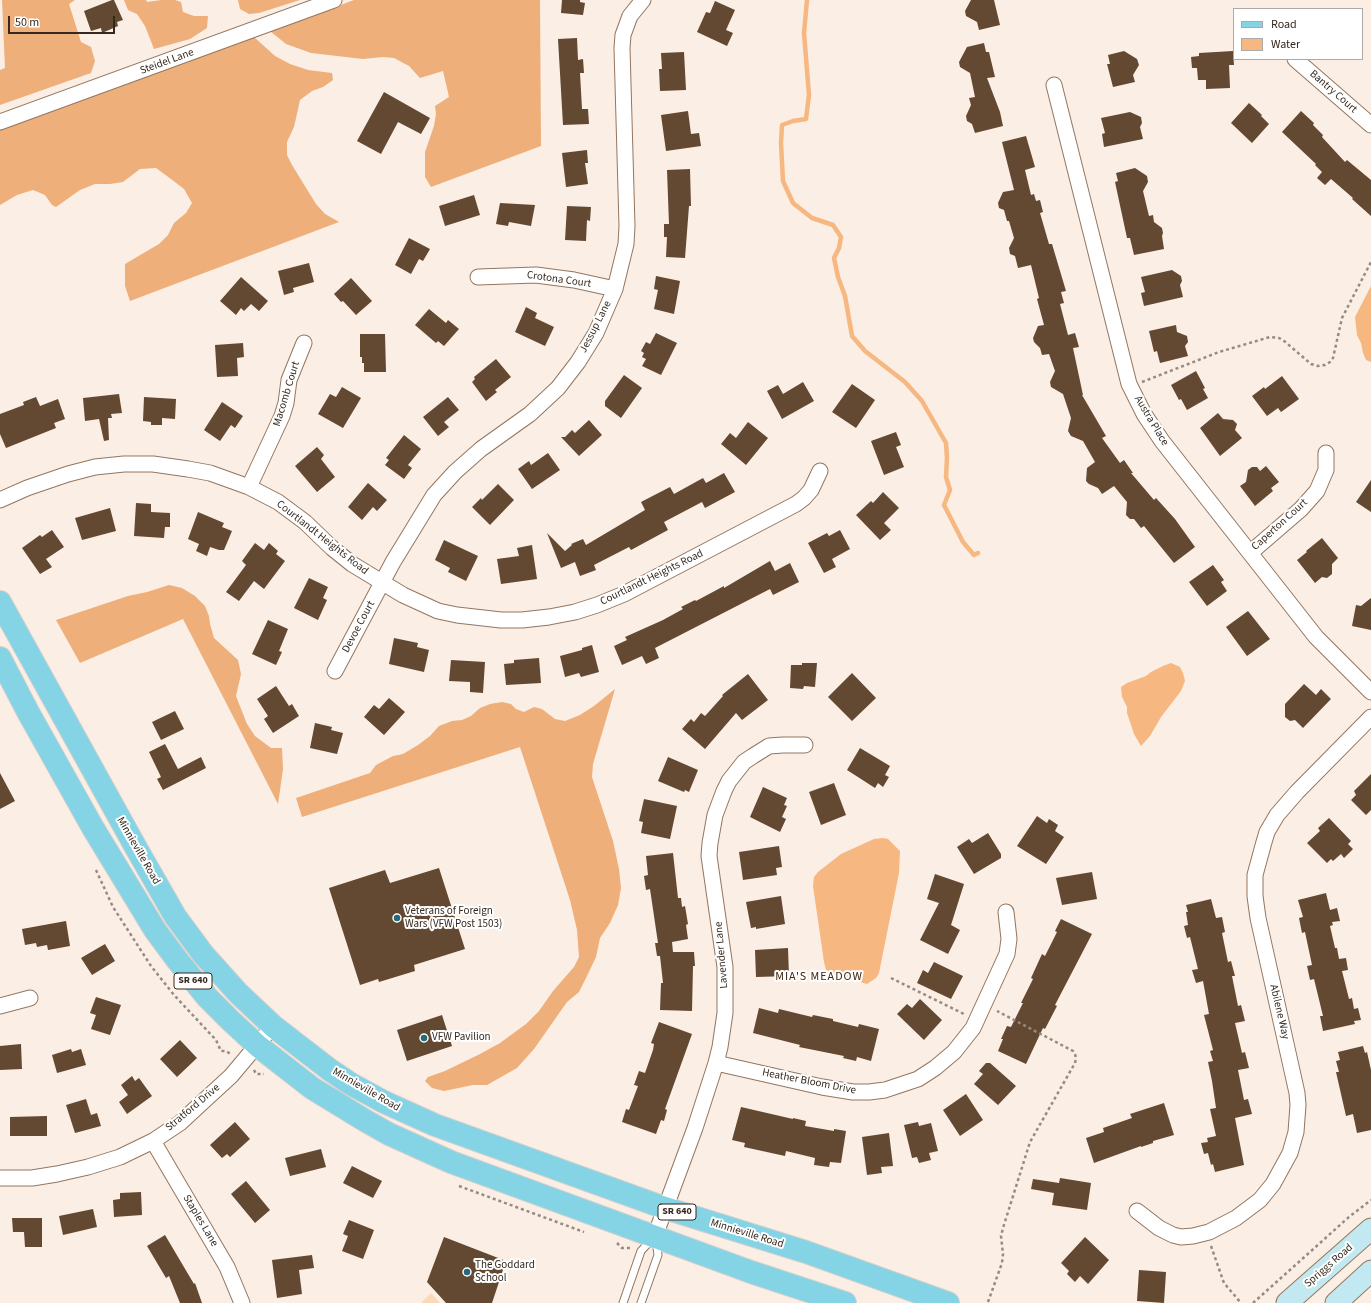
<!DOCTYPE html>
<style>
body{margin:0}
#map{position:relative;width:1371px;height:1303px;overflow:hidden;background:#fbeee4;font-family:"Source Sans 3",sans-serif}
canvas{display:block}
.legend{position:absolute;left:1233px;top:8px;width:130px;height:52px;box-sizing:border-box;background:#fff;border:1px solid #aea9a5;margin:0;padding:5px 7px;list-style:none;font-size:12px;color:#35291f}
.legend li{display:flex;align-items:center;gap:8px;height:20px}
.legend b{width:20px;border:1px solid #aea9a5}
.scale{position:absolute;left:8px;top:16px;width:107px;height:18px;box-sizing:border-box;border:2px solid #35291f;border-top:0;padding-left:5px;font-size:12px;line-height:14px;white-space:nowrap;color:#35291f;-webkit-text-stroke:3px #fff;paint-order:stroke}
</style>
<div id="map">
<canvas width="1371" height="1303"></canvas>
<ul class="legend">
<li><b style="height:5px;background:#84d4e5"></b>Road</li>
<li><b style="height:11px;background:#f6b781"></b>Water</li>
</ul>
<div class="scale">50 m</div>
</div>
<script>
const ctx = document.querySelector('canvas').getContext('2d');
ctx.lineJoin = 'round';
function fill(path, color) {
  ctx.fillStyle = color;
  ctx.fill(path, 'evenodd');
}
function poly(rows) {
  const path = new Path2D();
  for (const r of rows) {
    path.moveTo(r[0], r[1]);
    for (let i = 2; i < r.length; i += 2) path.lineTo(r[i], r[i + 1]);
  }
  return path;
}
function trace(path, color, width, dash) {
  ctx.strokeStyle = color;
  ctx.lineWidth = width;
  ctx.lineCap = dash ? 'butt' : 'round';
  ctx.setLineDash(dash || []);
  ctx.stroke(path);
}
function write(font, color, halo, rows, align = 'center') {
  ctx.font = font + ' "Source Sans 3",sans-serif';
  ctx.lineWidth = 4;
  ctx.setLineDash([]);
  ctx.textBaseline = 'middle';
  ctx.strokeStyle = halo;
  ctx.fillStyle = color;
  for (const [text, x, y, turn = 0] of rows) {
    ctx.save();
    ctx.translate(x, y);
    ctx.rotate((+turn || 0) * Math.PI / 180);
    ctx.textAlign = isNaN(turn) ? turn : align;
    if (halo) ctx.strokeText(text, 0, 0);
    ctx.fillText(text, 0, 0);
    ctx.restore();
  }
}
fill(poly([
 [431,1293,440,1303,421,1303]
]), '#fcd8bb');
fill(poly([
 [2,0,75,0,69,4,81,42,91,47,95,61,91,73,0,105,0,70,5,68],
 [124,0,146,0,147,2,161,0,175,0,181,2,183,12,194,16,208,16,207,28,190,39,154,49,145,26,137,14,128,10],
 [238,0,300,0,259,13,249,14,240,9],
 [354,0,540,0,541,146,431,187,425,177,425,152,434,126,436,114,435,106,449,97,443,71,420,78,409,66,394,58,383,57,363,59,311,53,286,44,270,31],
 [254,37,275,56,290,64,308,70,332,73,333,80,323,87,312,91,300,100,294,127,287,142,287,155,292,165,316,204,325,214,339,222,130,301,125,286,125,264,159,244,168,235,174,223,186,213,192,203,184,189,171,179,156,168,140,169,123,182,110,184,95,184,80,190,56,207,52,205,45,195,33,190,17,195,0,205,0,129],
 [169,585,182,588,195,596,205,606,209,616,210,624,214,638,238,660,241,674,236,696,247,724,255,736,271,748,282,748,283,769,278,804,183,619,80,663,56,620,128,596,147,592],
 [615,689,593,764,592,777,613,841,619,869,621,888,618,905,610,923,600,938,596,957,587,976,579,992,567,1002,534,1049,517,1068,487,1085,473,1085,444,1091,432,1088,425,1081,428,1077,445,1071,480,1054,500,1043,526,1024,539,1011,553,991,574,967,579,957,577,930,570,900,520,747,302,817,296,798,370,773,376,765,393,756,403,754,418,745,430,736,439,726,452,721,462,720,471,716,480,708,490,704,502,702,511,704,516,709,524,712,534,707,542,709,555,719,565,721,580,715,594,706]
]), '#eeaf7a');
fill(poly([
 [1371,286,1371,362,1366,360,1363,353,1361,343,1357,335,1355,317],
 [1171,663,1180,667,1183,673,1185,681,1181,691,1161,717,1150,736,1141,746,1134,734,1127,713,1127,707,1122,697,1121,687,1127,683,1146,676,1151,672,1163,666],
 [883,838,888,839,900,851,899,873,879,973,876,978,867,984,836,975,826,970,824,962,813,886,814,877,818,872,841,854,874,839]
]), '#f6b781');
trace(poly([
 [807,0,804,33,809,95,806,119,793,121,782,125,781,143,783,181,793,203,812,218,833,225,841,237,839,248,834,258,838,277,845,296,852,336,865,351,905,382,922,401,946,443,947,458,946,477,950,490,944,505,963,542,974,555,978,553]
]), '#f6b781', 4.5);
fill(poly([
 [112,0,114,0,123,20,117,22,118,26,102,33,101,28,91,31,84,11],
 [562,0,580,0,580,2,585,3,583,15,561,13],
 [971,0,994,0,1000,25,979,30,977,22,966,16,965,11],
 [715,1,735,10,726,30,733,33,727,46,697,32,706,12,710,13],
 [577,38,578,60,583,59,584,73,580,73,582,109,588,109,589,124,563,125,558,39],
 [984,43,986,52,989,52,995,77,987,78,1000,112,1003,126,975,133,972,124,967,121,966,116,971,105,969,98,975,97,970,73,960,67,959,62,967,47],
 [1124,51,1137,59,1139,65,1133,75,1135,82,1113,87,1107,64,1110,64,1108,55],
 [1233,51,1234,65,1229,65,1230,88,1206,89,1206,80,1198,80,1197,68,1192,68,1191,57,1199,56,1199,53],
 [684,52,686,90,660,91,659,69,662,69,661,53],
 [384,92,430,118,421,134,398,122,381,154,357,141],
 [1249,103,1262,115,1261,116,1269,124,1252,143,1231,123],
 [688,111,691,134,699,133,701,146,666,151,661,115],
 [1301,111,1314,123,1313,125,1323,135,1322,137,1345,162,1347,160,1371,180,1371,216,1352,199,1353,198,1331,179,1325,185,1317,178,1322,172,1315,165,1316,164,1282,132],
 [1130,112,1141,117,1142,123,1140,127,1143,139,1104,147,1102,134,1105,133,1101,118],
 [1026,136,1035,167,1025,170,1031,195,1034,194,1036,201,1040,200,1043,212,1040,213,1049,244,1052,244,1066,291,1061,292,1064,303,1060,304,1068,335,1075,333,1079,347,1073,348,1083,395,1082,395,1106,436,1102,438,1120,463,1124,460,1133,473,1131,473,1154,500,1156,498,1175,519,1195,547,1174,563,1144,526,1141,528,1134,519,1130,519,1126,515,1127,502,1114,486,1102,494,1098,488,1089,484,1086,481,1087,468,1095,462,1083,441,1071,436,1068,431,1071,418,1063,394,1051,387,1050,382,1055,371,1049,354,1042,355,1040,348,1034,342,1033,338,1038,326,1044,325,1037,299,1039,298,1031,265,1018,268,1015,256,1010,254,1009,248,1014,238,1009,221,1007,221,1004,210,999,208,998,203,1003,192,1014,190,1002,142],
 [587,150,588,163,585,163,588,184,566,187,562,153],
 [1135,168,1147,176,1148,182,1143,191,1149,216,1153,215,1154,222,1162,228,1163,233,1162,236,1164,249,1134,255,1130,238,1127,238,1115,182,1118,181,1116,173],
 [690,169,691,206,689,206,685,258,666,257,667,237,664,237,664,224,669,224,667,170],
 [474,195,480,215,445,226,439,206],
 [500,203,535,205,531,226,509,222,508,226,496,224],
 [567,206,591,207,590,221,587,220,586,241,565,240],
 [409,238,430,249,423,261,419,259,411,274,395,265],
 [309,263,314,282,293,288,294,292,284,295,278,271],
 [1172,270,1181,276,1182,281,1180,285,1183,297,1144,306,1141,293,1145,292,1141,277],
 [656,276,680,281,674,314,654,309,658,290,654,289],
 [241,277,268,301,259,311,251,304,244,311,241,308,236,315,220,301],
 [351,278,372,301,356,315,343,301,341,302,334,294],
 [526,307,537,313,535,318,554,327,545,346,515,332],
 [429,309,446,323,448,320,459,329,444,346,438,341,436,343,415,325],
 [1176,325,1177,332,1187,336,1188,342,1185,346,1188,356,1160,363,1157,351,1154,352,1149,331],
 [656,333,677,343,661,375,642,366,646,359,642,357,644,353,641,351,646,342,650,344],
 [360,334,385,334,386,372,364,372,364,363,362,363,362,357,360,357],
 [243,343,244,357,237,358,238,376,217,377,215,345],
 [496,359,511,377,495,390,497,392,486,401,472,382,475,379,474,377],
 [1196,371,1205,388,1203,389,1208,398,1187,410,1181,399,1179,400,1171,385],
 [624,375,642,388,621,418,605,406,605,401],
 [1282,376,1299,399,1281,412,1278,408,1267,416,1252,396,1264,387,1265,389],
 [803,382,814,401,782,419,767,391,778,385,783,394],
 [852,384,875,400,856,428,832,412],
 [342,387,361,398,343,428,318,414,330,394,336,397],
 [119,394,122,413,111,414,112,418,108,418,109,440,104,441,99,419,85,421,83,398],
 [36,397,40,406,58,399,65,419,54,423,56,428,6,448,0,434,0,414,24,405,23,402],
 [144,397,176,399,175,419,162,418,162,425,151,425,151,422,143,421],
 [448,397,459,410,444,422,449,427,438,436,423,417],
 [222,402,243,416,235,428,231,425,220,441,204,430],
 [1218,413,1223,419,1233,420,1237,424,1235,430,1242,438,1220,456,1200,428],
 [589,420,602,435,579,456,561,437,565,437,572,430,575,433],
 [748,422,768,438,746,465,721,444,730,433,736,438],
 [896,432,901,445,896,447,904,467,884,475,871,441],
 [404,435,421,449,408,465,412,468,404,479,385,465,389,460,386,458],
 [317,447,324,455,321,459,335,477,317,492,295,466],
 [548,453,560,470,532,489,518,469,529,461,531,465],
 [1266,466,1279,482,1271,488,1273,491,1255,506,1240,486,1246,482,1248,470,1252,467,1257,467,1260,471],
 [724,473,735,492,705,508,702,502,664,522,668,530,631,550,629,547,594,565,596,570,580,576,575,562,561,568,547,533,565,551,572,545,571,544,583,539,586,545,645,510,641,502,670,487,674,494,703,478,706,483],
 [1371,480,1371,512,1356,502],
 [368,483,387,500,377,511,373,507,362,520,348,507],
 [498,484,514,500,490,525,472,507,481,498,482,500],
 [883,492,899,508,884,523,891,530,880,540,856,515,871,501,873,503],
 [136,503,151,504,151,512,170,513,170,527,165,527,164,538,134,536],
 [110,508,116,531,82,540,75,518],
 [198,512,224,523,222,527,232,531,224,550,219,550,210,547,207,556,196,551,199,544,188,539],
 [52,530,64,547,46,559,52,567,40,574,22,548,40,535,42,537],
 [840,530,850,549,832,559,836,567,824,573,808,543,827,533,829,536],
 [1322,538,1338,558,1332,564,1332,574,1327,578,1322,577,1315,583,1297,560,1307,552,1306,551],
 [444,540,478,556,466,581,448,572,450,568,435,560],
 [255,543,264,550,269,543,278,551,276,554,285,561,264,589,254,581,239,601,226,592,246,565,242,561],
 [532,545,537,579,501,584,497,559,519,556,517,548],
 [770,561,775,571,790,563,799,582,773,595,770,589,655,648,659,658,646,664,642,656,622,665,614,646,627,640,625,637,663,620,683,609,681,607,695,600,696,601,724,586,724,588],
 [1213,565,1224,580,1221,582,1227,591,1207,606,1189,582],
 [309,578,328,587,323,598,327,600,318,620,294,608],
 [1371,598,1371,630,1352,626,1356,605,1361,606],
 [1248,611,1270,639,1247,656,1226,627],
 [268,620,288,629,279,651,282,652,276,665,252,654],
 [394,638,418,643,417,647,429,650,424,672,389,664],
 [592,645,599,672,581,677,579,673,565,677,560,656,582,650,582,648],
 [539,658,541,683,506,685,504,664,514,663,514,660],
 [451,660,485,662,483,693,470,692,470,682,449,681],
 [802,663,817,663,815,687,804,686,803,689,790,688,791,665,802,665],
 [852,673,876,698,852,721,828,697],
 [748,674,768,700,742,720,736,713,705,749,682,729,691,719,694,722,701,713,705,716,723,696,722,695],
 [1304,684,1316,695,1321,689,1331,699,1303,728,1295,720,1290,721,1285,717,1285,704],
 [276,686,289,706,292,704,299,716,273,733,264,719,268,716,257,699],
 [389,698,405,712,384,735,364,717,374,705,379,709],
 [175,711,184,729,161,740,152,722],
 [315,723,332,727,331,730,343,733,337,754,310,748],
 [165,744,178,769,201,757,206,768,163,790,157,779,161,777,149,752],
 [860,748,890,766,885,775,889,777,883,787,878,783,875,788,847,770],
 [668,757,698,770,689,792,685,790,684,792,658,781],
 [0,773,15,801,0,809],
 [1371,774,1371,810,1366,815,1351,800,1356,795,1354,791],
 [834,783,846,815,821,825,809,792],
 [763,787,787,798,784,805,787,806,782,817,786,819,780,832,750,817],
 [644,799,677,806,670,839,641,833,643,822,639,821],
 [1037,816,1047,823,1049,819,1058,825,1055,831,1064,837,1046,864,1017,846],
 [1329,818,1351,841,1348,844,1353,849,1344,858,1341,854,1333,861,1331,859,1327,863,1307,843,1320,831,1318,828],
 [988,833,1001,854,1001,858,974,874,957,847,969,839,972,843],
 [779,846,782,867,776,868,777,875,743,880,739,852],
 [673,853,678,898,681,898,682,907,685,906,688,924,686,925,688,939,672,942,673,952,694,952,695,966,693,966,692,1011,660,1010,661,983,663,983,660,956,657,956,655,943,658,943,650,889,646,890,644,876,648,875,646,856],
 [439,868,465,949,414,965,415,971,379,982,378,979,360,985,329,888,385,870,390,883],
 [1092,872,1097,899,1062,905,1056,878],
 [935,874,964,884,951,925,960,930,948,954,920,940,939,903,927,899],
 [1326,893,1330,910,1337,908,1340,921,1332,922,1333,925,1330,926,1335,948,1337,948,1339,959,1346,958,1348,970,1342,971,1349,999,1352,998,1354,1009,1358,1008,1361,1020,1354,1021,1355,1024,1323,1031,1320,1016,1323,1016,1314,979,1310,980,1307,966,1312,965,1305,932,1302,933,1299,918,1303,917,1298,900],
 [781,896,785,924,756,929,756,927,751,928,746,902],
 [1211,899,1216,918,1222,917,1225,932,1222,933,1228,962,1231,961,1235,976,1232,976,1238,1006,1241,1005,1245,1021,1235,1023,1242,1053,1245,1052,1249,1068,1238,1070,1244,1100,1248,1099,1252,1114,1235,1118,1244,1165,1215,1172,1213,1164,1211,1165,1208,1153,1204,1154,1201,1143,1208,1142,1207,1138,1216,1136,1210,1109,1216,1108,1212,1081,1208,1062,1213,1061,1210,1051,1213,1050,1204,1015,1209,1014,1203,981,1196,983,1192,970,1198,969,1190,937,1187,938,1184,926,1188,925,1186,912,1188,912,1186,905],
 [1061,919,1092,934,1055,1005,1057,1006,1045,1029,1043,1028,1026,1064,998,1051,1003,1039,1001,1039,1007,1026,1011,1027,1023,1003,1021,1003,1033,979,1031,978,1042,954,1045,956,1057,932,1055,931],
 [66,921,70,946,48,950,47,945,37,947,36,943,25,945,22,929],
 [105,944,115,961,92,975,81,958],
 [788,948,789,976,756,977,755,950],
 [934,962,963,976,951,999,917,983,923,970,928,973],
 [96,997,121,1005,110,1035,91,1029,96,1015,90,1013],
 [920,999,942,1020,924,1040,897,1014,907,1004,912,1008],
 [759,1008,778,1013,779,1009,812,1017,813,1015,833,1019,833,1021,858,1027,859,1024,879,1029,871,1061,857,1057,856,1061,843,1058,844,1056,799,1047,800,1045,753,1033],
 [442,1015,452,1046,407,1061,397,1030],
 [659,1022,692,1034,665,1109,667,1110,664,1121,661,1120,656,1134,622,1122,626,1109,629,1110,638,1086,634,1085,639,1071,645,1073,653,1050,654,1044,651,1043],
 [180,1040,197,1058,177,1077,160,1059],
 [21,1044,22,1069,0,1070,0,1046],
 [1363,1046,1365,1053,1367,1052,1371,1070,1371,1130,1357,1133,1353,1114,1346,1116,1336,1072,1339,1072,1336,1061,1340,1060,1338,1052],
 [71,1049,72,1052,81,1049,86,1065,57,1073,52,1055],
 [986,1063,990,1063,1016,1086,998,1105,974,1084,983,1074,979,1071],
 [132,1076,135,1081,139,1078,152,1096,127,1114,119,1102,128,1095,121,1085],
 [966,1094,983,1120,960,1136,943,1110],
 [86,1099,91,1115,97,1113,101,1126,75,1133,66,1105],
 [1164,1103,1174,1135,1153,1141,1153,1143,1141,1147,1141,1146,1094,1163,1086,1138,1104,1132,1103,1128,1132,1118,1130,1114],
 [741,1107,793,1119,793,1118,806,1121,805,1126,834,1131,834,1129,846,1131,841,1163,830,1162,829,1167,814,1165,815,1158,786,1151,785,1156,744,1147,745,1143,732,1140],
 [47,1116,47,1136,10,1136,10,1117],
 [235,1122,250,1139,230,1157,227,1154,222,1158,210,1145],
 [918,1122,919,1126,931,1123,938,1151,929,1153,931,1160,919,1163,917,1157,912,1158,904,1125],
 [889,1133,893,1166,881,1167,882,1173,867,1175,862,1137],
 [321,1149,326,1167,290,1176,285,1158],
 [352,1166,382,1181,373,1198,343,1183],
 [1060,1178,1091,1183,1087,1210,1052,1205,1054,1193,1031,1189,1033,1179,1059,1183],
 [246,1181,270,1210,255,1223,231,1194],
 [141,1192,142,1215,114,1217,113,1200,120,1199,120,1193],
 [93,1209,97,1227,63,1235,59,1216],
 [12,1218,42,1218,42,1247,25,1247,24,1232,13,1232],
 [349,1220,374,1230,363,1259,342,1251,348,1236,343,1234],
 [165,1235,194,1284,195,1283,202,1303,180,1303,169,1276,166,1278,147,1246],
 [444,1237,506,1261,492,1303,446,1303,427,1282],
 [1085,1237,1109,1260,1088,1284,1080,1276,1075,1282,1067,1274,1069,1271,1061,1263],
 [312,1255,314,1268,299,1270,302,1294,277,1298,272,1260],
 [1139,1270,1166,1272,1164,1303,1137,1301]
]), '#634832');
const service = poly([
 [623,1303,641,1251,652,1239],
 [641,1303,658,1255,656,1240]
]);
const minor = poly([
 [1295,59,1371,125],
 [1054,85,1129,384,1144,414,1162,441,1316,637,1371,692],
 [0,122,334,0],
 [478,277,536,275,574,280,615,289],
 [249,487,282,416,286,403,289,380,304,343],
 [0,500,27,488,68,474,95,467,124,464,153,464,188,469,210,473,249,487,278,502,305,522,332,548,352,564,403,595,438,611,457,615,501,620,522,620,549,617,575,612,597,605,624,594,796,504,804,498,811,490,820,471],
 [1250,553,1301,509,1317,491,1326,470,1326,453],
 [335,671,393,562,434,495,455,472,481,449,530,414,558,388,578,362,596,333,615,289,626,244,627,226,622,48,623,35,630,16,643,0],
 [0,1006,30,998],
 [716,1063,822,1087,853,1092,869,1092,885,1090,918,1079,935,1068,954,1052,973,1028,1007,954,1009,939,1006,912],
 [153,1141,227,1267,242,1303],
 [0,1178,32,1178,57,1174,88,1167,120,1157,153,1141,180,1123,207,1098,231,1076,273,1026],
 [1137,1211,1159,1228,1173,1235,1181,1237,1193,1236,1209,1232,1236,1218,1260,1200,1273,1184,1290,1153,1296,1132,1298,1105,1297,1093,1258,918,1255,896,1255,875,1264,842,1267,832,1277,815,1297,792,1371,717],
 [655,1236,695,1128,716,1063,720,1047,725,1013,725,967,709,856,710,843,715,815,724,791,729,781,744,762,753,756,769,746,783,745,805,745]
]);
const secondary = poly([
 [1287,1303,1371,1229],
 [1336,1303,1371,1271]
]);
const primary = poly([
 [0,602,135,846,175,916,203,954,238,993,273,1026,330,1070,351,1084,384,1102,435,1125,665,1208,806,1252,948,1303],
 [0,658,28,712,93,828,155,930,178,961,207,997,230,1020,258,1046,312,1088,366,1121,389,1134,451,1162,751,1272,845,1303]
]);
trace(service, '#93765f', 9);
trace(minor, '#93765f', 17);
trace(secondary, '#93765f', 23);
trace(primary, '#d3d0ce', 24);
trace(poly([
 [1142,382,1219,352,1270,337,1279,338,1283,340,1311,364,1318,366,1325,365,1330,362,1333,358,1342,318,1371,262],
 [96,870,113,907,151,966,174,995,216,1040,221,1051,226,1051,232,1055],
 [891,978,964,1014],
 [254,1070,256,1074,264,1074],
 [459,1186,584,1232],
 [617,1243,622,1248,630,1248],
 [1211,1246,1224,1283,1241,1303],
 [988,1302,1002,1263,1003,1254,1001,1236,1003,1228,1030,1142,1075,1063,1076,1058,1075,1054,1073,1051,997,1011],
 [1253,1303,1349,1217,1371,1200]
]), '#978a80', 2.5, [3, 3]);
trace(service, '#fff', 7);
trace(minor, '#fff', 15);
trace(secondary, '#c2e9f2', 21);
trace(primary, '#84d4e5', 22);
for (const [x, y, r, color] of [
 [397,918,4,"#246a79"],
 [424,1038,4,"#246a79"],
 [467,1272,4,"#246a79"]
]) {
  const dot = new Path2D();
  dot.arc(x, y, r, 0, 2 * Math.PI);
  ctx.fillStyle = color;
  ctx.fill(dot);
  trace(dot, '#fff', 1.5);
}
for (const [x, y, w] of [
 [193,981,38],
 [677,1212,38]
]) {
  const box = new Path2D();
  box.roundRect(x - w / 2, y - 8, w, 16, 3);
  ctx.fillStyle = '#fff';
  ctx.fill(box);
  trace(box, '#35291f', 1);
}
write('bold 10px', '#35291f', null, [
 ["SR 640",193,981],
 ["SR 640",677,1212]
]);
write('11px', '#35291f', '#fff', [
 ["Steidel Lane",167,62,-20],
 ["Bantry Court",1333,92,41],
 ["Crotona Court",559,280,8],
 ["Jessup Lane",596,327,-63],
 ["Macomb Court",287,394,-73],
 ["Austra Place",1151,421,59],
 ["Caperton Court",1280,525,-42],
 ["Courtlandt Heights Road",322,538,38],
 ["Courtlandt Heights Road",652,578,-26],
 ["Devoe Court",359,627,-62],
 ["Minnieville Road",138,851,60],
 ["Lavender Lane",722,955,-95],
 ["Abilene Way",1279,1012,77],
 ["Heather Bloom Drive",809,1082,11],
 ["Minnieville Road",366,1090,30],
 ["Stratford Drive",193,1108,-40],
 ["Staples Lane",200,1221,59],
 ["Minnieville Road",747,1234,17],
 ["Spriggs Road",1329,1266,-41]
]);
write('11px', '#35291f', '#fff', [
 ["Veterans of Foreign",405,912],
 ["Wars (VFW Post 1503)",405,925],
 ["VFW Pavilion",432,1038],
 ["The Goddard",475,1266],
 ["School",475,1279]
], 'left');
ctx.letterSpacing = '1px';
write('12px', '#3e2610', '#fff', [
 ["MIA'S MEADOW",819,977]
]);
ctx.letterSpacing = '0px';
</script>
